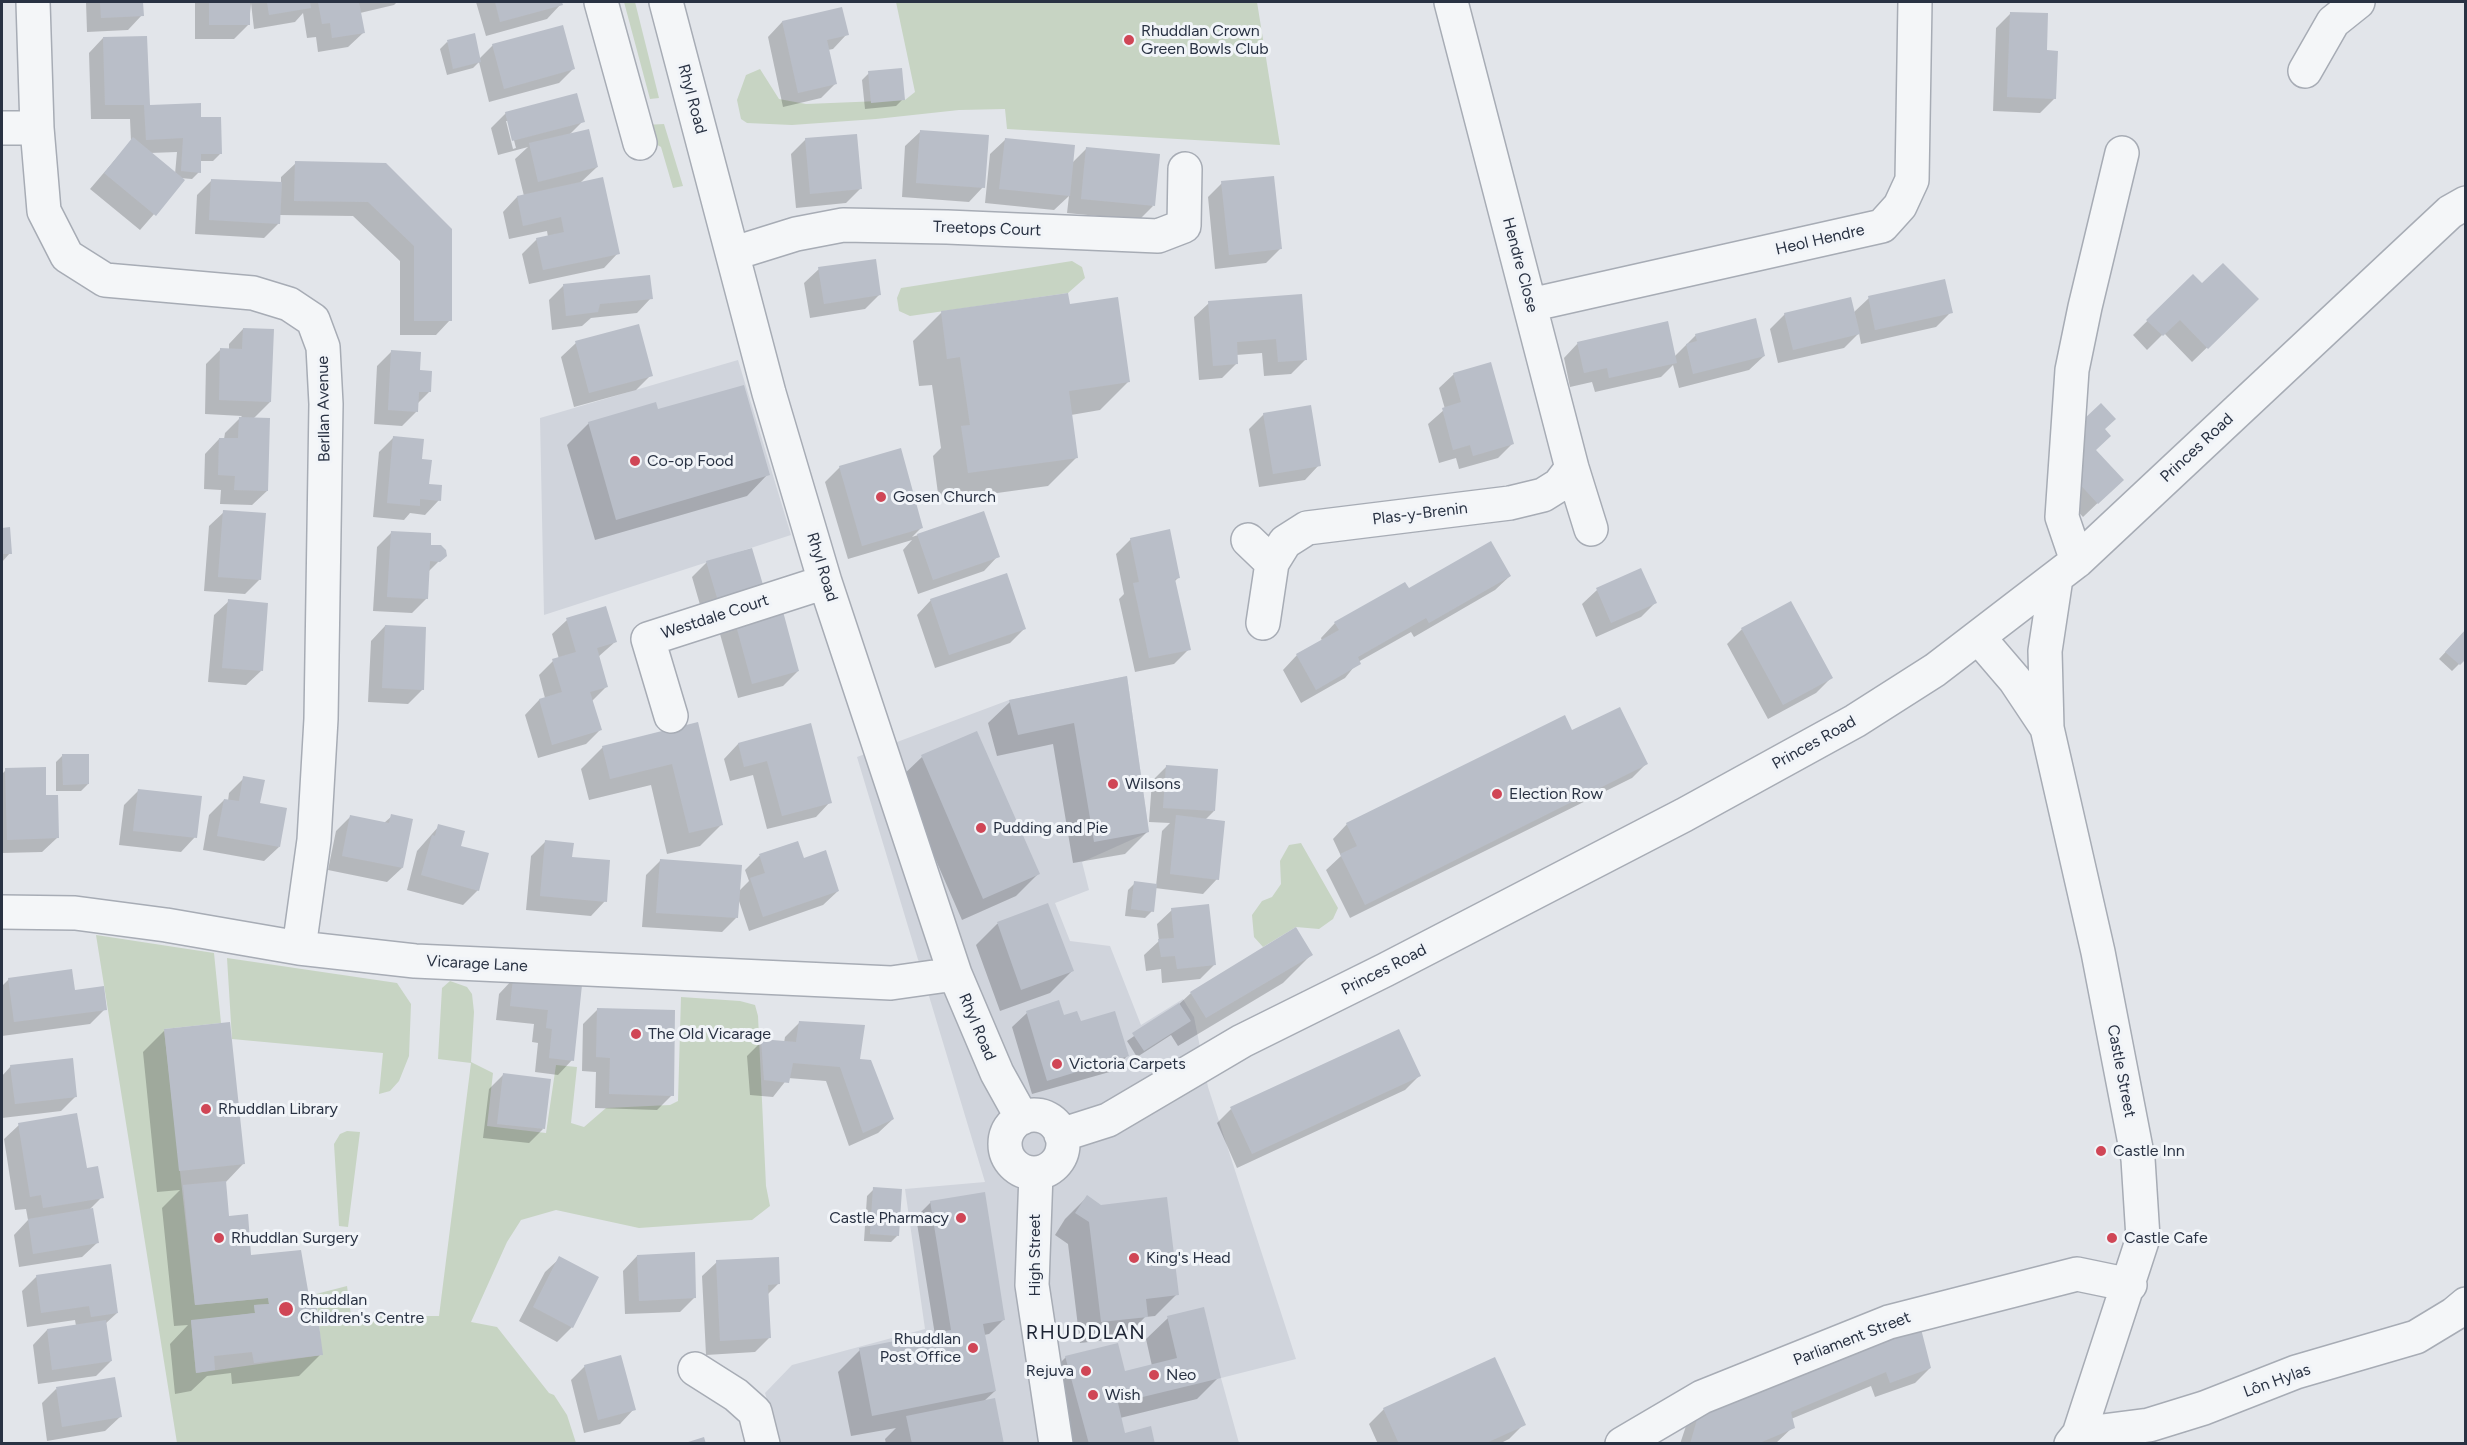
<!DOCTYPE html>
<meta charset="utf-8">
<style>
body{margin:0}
#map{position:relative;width:2467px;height:1445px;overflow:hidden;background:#e2e5ea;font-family:Figtree,sans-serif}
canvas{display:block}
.frame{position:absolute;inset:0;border:3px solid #293243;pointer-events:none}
</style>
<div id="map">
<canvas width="2467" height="1445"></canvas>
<div class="frame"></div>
</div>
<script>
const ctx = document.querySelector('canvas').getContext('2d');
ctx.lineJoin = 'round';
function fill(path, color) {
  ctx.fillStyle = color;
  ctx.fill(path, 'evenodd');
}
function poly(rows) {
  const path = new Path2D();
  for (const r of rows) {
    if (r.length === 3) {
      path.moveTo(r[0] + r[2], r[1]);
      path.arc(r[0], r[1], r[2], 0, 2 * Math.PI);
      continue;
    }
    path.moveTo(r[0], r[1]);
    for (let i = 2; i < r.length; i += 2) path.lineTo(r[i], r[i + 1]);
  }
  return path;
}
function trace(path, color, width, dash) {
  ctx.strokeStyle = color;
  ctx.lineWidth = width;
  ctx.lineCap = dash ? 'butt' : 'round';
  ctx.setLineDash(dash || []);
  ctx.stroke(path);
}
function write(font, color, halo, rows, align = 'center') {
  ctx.font = font + ' Figtree,sans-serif';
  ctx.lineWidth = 6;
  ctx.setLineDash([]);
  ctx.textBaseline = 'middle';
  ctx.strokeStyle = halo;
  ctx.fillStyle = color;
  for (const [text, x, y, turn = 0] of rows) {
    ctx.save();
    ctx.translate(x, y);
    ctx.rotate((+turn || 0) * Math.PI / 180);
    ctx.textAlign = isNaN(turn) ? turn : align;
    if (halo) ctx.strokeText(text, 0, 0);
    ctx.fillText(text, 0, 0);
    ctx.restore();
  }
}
fill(poly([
 [738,360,791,535,544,615,540,418],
 [1127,676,1149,832,1082,862,1089,890,1055,903,1070,941,1110,946,1141,1025,1183,999,1194,1017,1208,1087,1296,1359,1221,1378,1239,1443,780,1443,765,1393,792,1365,925,1329,905,1189,985,1182,857,757,1009,700]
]), '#d0d4dc');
fill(poly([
 [624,2,635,2,659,98,650,99],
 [896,2,1257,2,1280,145,1007,129,1005,109,959,110,876,119,792,125,747,123,741,119,737,100,746,75,760,69,779,99,806,104,905,100,915,92],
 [664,124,683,186,673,188,661,147,647,139,645,125],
 [1072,261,1082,267,1085,278,1068,293,910,316,899,311,897,298,901,288],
 [1301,843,1338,908,1333,919,1319,929,1296,927,1263,947,1254,937,1252,915,1262,901,1272,897,1281,884,1280,861,1289,845],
 [96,935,214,953,221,1023,164,1029,195,1305,268,1298,269,1304,254,1305,255,1313,191,1321,196,1373,322,1355,316,1294,347,1286,351,1316,439,1316,471,1063,438,1059,442,988,450,981,467,987,472,994,474,1012,471,1062,493,1073,487,1126,546,1133,556,1065,577,1067,571,1123,584,1127,606,1108,670,1105,678,1101,681,997,740,1001,755,1005,758,1016,766,1186,770,1206,752,1220,639,1228,556,1210,521,1220,507,1242,471,1322,497,1327,549,1393,554,1395,567,1415,576,1443,177,1443],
 [227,958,397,983,411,1004,409,1056,399,1081,390,1091,379,1094,383,1053,232,1039],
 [347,1131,360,1132,348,1227,339,1226,334,1144,340,1134]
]), '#c7d4c3');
fill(poly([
 [86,2,142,2,142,15,128,30,87,32],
 [195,2,397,2,394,5,360,13,363,33,348,47,318,52,316,37,307,38,303,13,295,22,254,29,251,3,249,24,234,39,195,39],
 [476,2,560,2,561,4,547,19,486,36],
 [2011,13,2046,52,2055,98,2040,113,1993,111,1996,28],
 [782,22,847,34,833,49,828,50,835,84,821,98,783,107,768,37],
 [103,38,148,106,200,121,220,154,213,161,200,161,199,172,192,179,180,178,183,181,140,230,90,189,131,141,130,119,91,119,89,53],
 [177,152,175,174,150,153],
 [447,42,479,59,493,45,573,69,559,83,489,102,479,62,473,68,447,75,440,49],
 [869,73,903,99,896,106,865,109,862,80],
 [506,113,583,121,569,135,597,167,580,183,618,253,604,268,529,284,522,254,537,239,548,237,547,231,509,239,503,212,517,197,524,196,515,159,528,147,498,155,491,128],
 [506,121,509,121,516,148,513,149],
 [920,132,983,187,969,202,902,197,905,146],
 [806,139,860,189,846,203,796,208,791,154],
 [1005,140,1072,163,1087,148,1153,206,1139,220,1067,213,1069,196,1054,210,985,203,990,154],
 [296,163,385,165,450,320,436,335,400,335,400,261,353,216,279,215,279,223,264,238,195,234,197,195,212,180,281,184,281,177],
 [1222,183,1280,249,1266,263,1215,269,1208,197],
 [819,269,880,294,865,309,810,318,804,283],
 [2193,276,2202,285,2257,299,2192,362,2164,333,2147,350,2133,335],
 [564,285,651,298,637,313,591,318,582,326,552,330,549,300],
 [1301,295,1306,359,1291,374,1264,376,1262,353,1236,355,1237,363,1222,378,1199,380,1194,317,1209,303],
 [1869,298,1951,312,1936,327,1861,344,1859,333,1844,348,1778,363,1770,329,1785,314,1853,313],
 [1068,306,1128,382,1100,410,1071,415,1077,457,1048,486,939,501,933,456,941,448,932,385,919,386,913,341,942,312],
 [243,329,270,402,253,419,267,491,252,505,220,504,221,490,204,489,205,454,219,439,224,439,225,433,242,416,205,414,206,364,221,349,229,350,229,344],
 [1696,335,1764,356,1749,370,1679,388,1673,365,1661,377,1595,392,1592,382,1570,387,1564,358,1578,343,1674,357],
 [576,343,651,375,636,390,574,407,561,357],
 [391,352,418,372,429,392,417,404,417,411,402,426,374,424,377,366],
 [1454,374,1513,443,1498,458,1459,469,1456,458,1439,463,1428,424,1445,409,1439,388],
 [657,411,768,474,747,496,595,540,567,445,589,423],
 [1264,414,1319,465,1305,480,1259,487,1249,429],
 [2103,429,2094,451,2107,494,2083,517,2060,493],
 [393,438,421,460,428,485,439,500,425,515,410,513,404,520,373,517,379,452],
 [840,467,922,527,912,537,983,513,998,556,984,571,918,594,903,550,912,540,848,559,825,482],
 [224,512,260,579,245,594,204,591,209,526],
 [2,529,9,529,10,553,2,562],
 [391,533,429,546,445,555,428,572,427,598,412,613,373,611,377,547],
 [1131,539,1178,578,1174,582,1189,649,1174,664,1135,672,1119,599,1124,594,1116,554],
 [707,562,762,588,703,615,692,577],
 [1510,576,1495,590,1414,637,1411,632,1358,662,1345,678,1301,703,1283,670,1297,655,1322,641,1321,638,1335,623,1408,590],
 [1597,590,1655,603,1641,617,1596,637,1582,604],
 [931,600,1025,628,1010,643,935,668,917,615],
 [229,601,261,671,246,685,208,682,214,615],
 [735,619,798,671,783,686,738,698,720,634],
 [567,620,615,642,598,657,607,686,592,701,600,730,586,744,538,758,525,715,539,700,545,698,539,675,553,661,559,659,552,634],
 [385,626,423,689,408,704,368,702,371,641],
 [1742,629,1831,678,1816,693,1768,719,1727,644],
 [2466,630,2466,657,2452,671,2439,659],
 [1125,678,1147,832,1125,854,1073,863,1053,744,997,756,988,723,1010,702],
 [697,724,722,824,700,846,667,854,651,785,589,800,581,769,603,747],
 [810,725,830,802,816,817,767,829,753,775,730,781,724,759,738,744],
 [1572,732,1646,764,1632,778,1350,918,1326,870,1341,856,1333,839,1347,824],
 [63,755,88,784,81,791,56,791,56,762],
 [922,757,1038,874,1016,896,962,920,900,778],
 [1166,767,1214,811,1205,820,1217,879,1203,894,1155,888,1152,911,1145,918,1125,916,1128,890,1135,883,1156,886,1162,831,1170,823,1149,822,1152,781],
 [6,770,45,796,57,838,42,852,2,853,2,774],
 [244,778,279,847,264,861,203,850,209,815,224,800,228,801,229,793],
 [139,790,195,837,181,852,119,845,124,805],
 [392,816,402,868,387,882,328,870,336,831,350,817,384,823],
 [439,826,459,847,478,890,463,905,407,890,417,851],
 [545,842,571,858,605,901,591,916,526,910,531,856],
 [797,843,803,860,838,891,823,905,749,931,738,898,736,918,722,932,642,927,646,875,660,861,738,892,749,881,745,870,759,856],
 [1047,905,1072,971,1050,993,1000,1011,976,945,997,924],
 [1172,910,1214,965,1200,979,1162,983,1161,969,1146,971,1144,955,1159,941,1157,924],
 [1311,955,1283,983,1178,1046,1171,1035,1137,1057,1127,1041,1177,1006,1191,993],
 [9,979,73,992,105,1009,90,1024,2,1036,2,986],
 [513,979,580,986,572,1060,558,1075,535,1072,538,1043,532,1042,534,1024,496,1020,499,994],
 [597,1010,672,1095,657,1110,595,1108,596,1072,582,1071,583,1024],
 [1027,1013,1063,1017,1080,1023,1127,1056,1113,1071,1032,1094,1012,1027],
 [800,1022,859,1060,893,1119,878,1133,849,1146,826,1081,788,1078,773,1097,750,1095,747,1056,762,1041,784,1043,785,1037],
 [165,1030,243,1164,225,1183,228,1218,250,1256,321,1354,299,1376,232,1384,231,1373,207,1376,191,1391,175,1394,170,1344,188,1325,174,1326,162,1208,180,1190,157,1192,143,1052],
 [11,1066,76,1096,61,1111,2,1118,2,1076],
 [503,1075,543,1129,529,1143,483,1138,489,1089],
 [1419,1076,1405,1090,1237,1168,1217,1123,1231,1109],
 [19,1125,86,1170,102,1197,88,1211,97,1243,82,1257,19,1267,14,1235,28,1220,26,1209,15,1210,4,1139],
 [874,1189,898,1235,891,1242,864,1241,867,1196],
 [1087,1197,1177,1294,1155,1316,1145,1317,1125,1338,1080,1343,1068,1244,1055,1235,1065,1219],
 [931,1202,1004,1319,989,1334,984,1335,995,1391,984,1401,1003,1444,886,1444,885,1439,896,1428,851,1436,838,1372,860,1350,935,1335,916,1217],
 [637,1256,695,1297,680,1312,625,1314,623,1271],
 [560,1258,572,1327,557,1342,519,1321,545,1272],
 [717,1262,779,1283,767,1295,769,1338,755,1352,706,1355,702,1276],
 [37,1276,117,1313,105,1324,111,1361,96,1376,38,1384,33,1345,47,1330,76,1326,75,1320,27,1327,22,1291],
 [1168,1318,1219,1377,1197,1399,1120,1418,1124,1435,1154,1444,1070,1444,1044,1379,1066,1357,1124,1373,1152,1366,1146,1339],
 [1918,1323,1930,1368,1915,1383,1875,1397,1871,1386,1791,1419,1793,1427,1775,1444,1680,1444,1686,1426,1701,1411],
 [585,1366,634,1409,620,1424,584,1433,571,1380],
 [56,1389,120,1417,105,1431,47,1441,42,1403],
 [1384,1409,1524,1424,1509,1439,1499,1444,1378,1444,1369,1424]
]), '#0003');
fill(poly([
 [100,2,143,2,144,16,101,18],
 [209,2,250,2,250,25,209,25],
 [267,2,310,2,311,8,269,15],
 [318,2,359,2,365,33,332,38,330,23,322,24],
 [495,2,562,2,563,5,500,22],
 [842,7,849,35,827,40,837,84,798,93,782,21],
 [2010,12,2048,13,2047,50,2058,51,2056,99,2007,97],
 [563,25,575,69,504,89,492,44],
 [475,33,481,62,453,69,447,40],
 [147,36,150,105,201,103,201,117,221,117,222,154,201,154,201,173,181,171,183,138,146,140,144,105,105,105,103,37],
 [902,68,905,100,871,103,868,71],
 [577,93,585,122,512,141,505,112],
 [589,129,598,167,538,182,529,143],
 [920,130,989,135,985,188,916,183],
 [857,134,862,189,810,194,805,138],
 [133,137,185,180,156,216,104,173],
 [1005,138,1075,145,1070,196,999,189],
 [1086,147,1160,154,1155,206,1081,199],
 [295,161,386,163,452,229,452,321,414,321,414,246,368,202,294,201],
 [1274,176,1282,249,1229,255,1221,181],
 [603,177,620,254,543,270,536,238,564,232,561,217,523,226,517,196],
 [211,179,282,182,280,224,209,220],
 [876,259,881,295,824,304,818,267],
 [2223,263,2259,299,2208,349,2180,320,2163,336,2146,320,2193,274,2202,283],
 [650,275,653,299,600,304,598,312,566,316,563,284],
 [1945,279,1953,313,1875,330,1868,296],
 [1068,293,1070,304,1118,297,1130,382,1069,391,1078,458,968,473,961,426,970,425,960,357,947,359,941,311],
 [1302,294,1307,360,1278,362,1276,339,1237,342,1238,364,1213,366,1208,301],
 [1851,297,1860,334,1793,350,1784,313],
 [1756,318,1765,356,1693,374,1686,344,1697,341,1695,334],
 [1668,321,1677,363,1609,378,1607,368,1584,373,1577,342],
 [639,324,653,376,589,393,575,341],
 [243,328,274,329,271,402,219,400,220,348,242,349],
 [391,350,421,352,420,370,432,371,431,392,419,392,418,412,388,410],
 [1491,362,1514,444,1473,456,1470,445,1453,450,1442,408,1461,402,1453,373],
 [744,385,770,475,616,520,588,422,656,402,658,409],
 [2101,403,2116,419,2105,429,2111,436,2096,450,2124,480,2098,504,2074,478,2084,419],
 [1311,405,1321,466,1273,474,1263,413],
 [239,417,270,418,268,491,234,490,235,476,218,475,219,438,238,438],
 [393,436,424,439,422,459,432,460,429,484,442,485,441,501,420,499,420,506,387,503],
 [901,448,923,528,862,546,839,466],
 [223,510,266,513,261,580,218,577],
 [984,511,1000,557,933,580,917,534],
 [10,527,12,554,2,554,2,528],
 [1170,529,1180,578,1175,579,1191,650,1149,658,1133,583,1139,582,1130,538],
 [391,531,431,533,431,545,441,545,446,550,447,556,440,562,430,561,428,599,387,597],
 [1491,541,1511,576,1429,623,1426,618,1358,657,1361,664,1316,690,1296,654,1339,630,1334,622,1405,582,1409,588],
 [752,548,764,588,718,601,706,561],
 [1641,568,1657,603,1611,623,1596,588],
 [1007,573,1026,629,949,655,930,599],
 [228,599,268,603,263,671,222,668],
 [1791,601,1833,678,1783,705,1741,628],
 [781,604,799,671,752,684,734,618],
 [606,606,617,642,597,648,608,687,590,692,602,730,552,745,539,699,562,692,552,659,576,652,566,618],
 [385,625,426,627,424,690,382,688],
 [2466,629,2466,659,2460,665,2445,652],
 [1127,676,1149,832,1094,842,1074,723,1018,735,1009,700],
 [1620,707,1648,764,1365,905,1340,854,1357,846,1346,823,1565,715,1572,730],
 [698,722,723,825,689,833,672,764,610,779,602,746],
 [811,723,832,803,782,816,767,761,744,767,738,743],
 [977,731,1040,874,983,899,921,755],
 [62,754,89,754,89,784,63,785],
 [1166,765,1218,769,1215,811,1163,808],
 [46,767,46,795,58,795,59,838,7,840,5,768],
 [243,776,265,780,260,803,287,808,280,847,217,836,224,799,239,801],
 [138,789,202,796,197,838,133,831],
 [391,814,413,819,403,868,342,856,350,815,389,823],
 [1176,815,1225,821,1219,880,1170,874],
 [438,824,465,831,461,846,489,853,479,891,421,875,432,835,435,836],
 [545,840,574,843,572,857,610,860,607,902,540,896],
 [798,841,804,858,826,850,839,891,763,917,750,878,765,873,759,854],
 [660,859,742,865,738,918,656,913],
 [1134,881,1157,884,1154,912,1131,909],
 [1048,903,1074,971,1021,990,997,922],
 [1209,904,1216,965,1177,969,1175,956,1161,957,1158,939,1174,938,1171,908],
 [1296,927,1313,955,1206,1018,1190,992],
 [72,969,75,990,104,986,107,1010,14,1022,8,978],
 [513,978,582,985,574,1061,549,1058,552,1029,546,1028,548,1010,510,1006],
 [1059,1000,1064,1015,1077,1011,1081,1021,1115,1011,1129,1056,1047,1081,1026,1011],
 [1179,1003,1191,1021,1144,1051,1132,1033],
 [597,1008,675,1010,674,1096,609,1094,610,1058,596,1057],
 [799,1021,865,1025,860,1059,871,1060,894,1119,863,1133,840,1067,793,1063,789,1083,764,1080,761,1039,796,1042],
 [230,1022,245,1164,179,1171,164,1029],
 [1399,1029,1421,1076,1252,1154,1230,1107],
 [73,1058,77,1097,15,1104,10,1065],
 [503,1073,551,1079,545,1129,497,1124],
 [77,1113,87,1168,98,1166,104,1198,43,1208,41,1195,30,1197,18,1123],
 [226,1181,229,1216,248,1214,251,1255,301,1250,310,1302,316,1302,323,1355,254,1363,252,1352,214,1356,215,1370,196,1373,191,1320,255,1313,254,1305,269,1304,268,1298,195,1305,183,1185],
 [873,1187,902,1189,899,1236,870,1234],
 [985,1192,1005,1320,983,1324,996,1391,872,1416,859,1348,951,1330,930,1201],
 [1087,1195,1101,1205,1167,1197,1179,1295,1146,1299,1148,1317,1101,1322,1089,1222,1075,1213],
 [93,1208,99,1243,33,1254,28,1219],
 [695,1252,696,1298,639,1301,637,1255],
 [559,1256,599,1277,573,1328,533,1307],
 [779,1257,780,1284,768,1285,771,1338,720,1341,716,1260],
 [111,1264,118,1313,91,1317,89,1306,41,1313,36,1275],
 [1204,1307,1221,1378,1118,1403,1125,1433,1151,1426,1155,1444,1089,1444,1065,1356,1118,1343,1125,1371,1177,1358,1167,1316],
 [106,1320,112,1361,52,1370,47,1329],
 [1919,1321,1931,1368,1890,1383,1886,1372,1791,1412,1795,1428,1757,1444,1690,1444,1700,1409],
 [621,1355,636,1410,598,1420,584,1365],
 [1495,1357,1526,1425,1484,1444,1399,1444,1383,1408],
 [115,1377,122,1417,62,1427,56,1387],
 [995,1398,1004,1444,912,1444,906,1416],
 [704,1437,706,1444,685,1444,685,1443]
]), '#b9bec8');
const minor = poly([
 [33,2,37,128,44,211,67,256,105,280,253,293,289,304,313,320,323,347,326,404,321,719,314,840,299,948],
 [601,2,640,143],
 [666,2,769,393,825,582,955,974,997,1073,1022,1118],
 [1451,2,1572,468,1591,529],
 [2305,71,2333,22,2358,2],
 [2,128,37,128],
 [735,253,796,234,843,225,947,227,1158,236,1184,226,1185,169],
 [1530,305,1882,226,1900,206,1912,180,1915,2],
 [1248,540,1272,563,1263,623],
 [2077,561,2062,517,2072,370,2085,307,2122,153],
 [1272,563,1285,542,1307,528,1510,503,1543,495,1559,485,1572,468],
 [2056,578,2045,651,2047,728,2098,952,2138,1159,2143,1238,2079,1434,2071,1444],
 [1979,638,2015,680,2047,728],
 [671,716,648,639,825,582],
 [2,912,75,913,166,925,299,948,415,961,891,983,955,974],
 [1034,1144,29],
 [1061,1135,1108,1120,1242,1041,1385,970,1684,815,1855,721,1935,670,2077,561,2450,212,2466,203],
 [1036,1173,1032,1285,1056,1444],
 [695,1369,736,1395,755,1412,763,1444],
 [2079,1434,2149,1425,2204,1408,2296,1372,2416,1337,2454,1314,2466,1304],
 [1622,1444,1702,1397,1889,1322,2077,1274,2130,1285]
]);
trace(minor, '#a7acb5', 36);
trace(minor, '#f4f6f8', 33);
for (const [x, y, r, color] of [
 [1129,40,6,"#d04656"],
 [635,461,6,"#d04656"],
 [881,497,6,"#d04656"],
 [1113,784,6,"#d04656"],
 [1497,794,6,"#d04656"],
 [981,828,6,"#d04656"],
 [636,1034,6,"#d04656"],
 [1057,1064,6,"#d04656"],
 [206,1109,6,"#d04656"],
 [2101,1151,6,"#d04656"],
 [961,1218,6,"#d04656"],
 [219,1238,6,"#d04656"],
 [2112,1238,6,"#d04656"],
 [1134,1258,6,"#d04656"],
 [286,1309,8,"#d04656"],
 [973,1348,6,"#d04656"],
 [1086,1371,6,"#d04656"],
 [1154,1375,6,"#d04656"],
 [1093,1395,6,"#d04656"]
]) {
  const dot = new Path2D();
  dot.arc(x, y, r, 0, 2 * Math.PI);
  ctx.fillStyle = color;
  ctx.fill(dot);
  trace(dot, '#f1f4f8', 2);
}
write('16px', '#293243', '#f1f4f8', [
 ["Rhuddlan Crown",1141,31],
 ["Green Bowls Club",1141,49],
 ["Co-op Food",647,461],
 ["Gosen Church",893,497],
 ["Wilsons",1125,784],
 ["Election Row",1509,794],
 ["Pudding and Pie",993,828],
 ["The Old Vicarage",648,1034],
 ["Victoria Carpets",1069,1064],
 ["Rhuddlan Library",218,1109],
 ["Castle Inn",2113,1151],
 ["Castle Pharmacy",949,1218,"right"],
 ["Rhuddlan Surgery",231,1238],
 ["Castle Cafe",2124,1238],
 ["King's Head",1146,1258],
 ["Rhuddlan",300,1300],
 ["Children's Centre",300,1318],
 ["Rhuddlan",961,1339,"right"],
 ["Post Office",961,1357,"right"],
 ["Rejuva",1074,1371,"right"],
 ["Neo",1166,1375],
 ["Wish",1105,1395]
], 'left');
write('16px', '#293243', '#f1f4f8', [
 ["Rhyl Road",692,99,75],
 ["Treetops Court",987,229,2],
 ["Heol Hendre",1820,240,-13],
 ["Hendre Close",1520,265,75],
 ["Berllan Avenue",324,409,-91],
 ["Princes Road",2197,448,-43],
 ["Plas-y-Brenin",1420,514,-7],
 ["Rhyl Road",822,567,73],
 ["Westdale Court",715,617,-18],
 ["Princes Road",1814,743,-29],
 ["Vicarage Lane",477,964,3],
 ["Princes Road",1384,970,-27],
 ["Rhyl Road",977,1027,67],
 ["Castle Street",2121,1071,79],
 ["High Street",1035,1255,-90],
 ["Parliament Street",1852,1339,-21],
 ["Lôn Hylas",2277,1381,-20]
]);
ctx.letterSpacing = '1.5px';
write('20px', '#1c2333', '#f1f4f8', [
 ["RHUDDLAN",1086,1333]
]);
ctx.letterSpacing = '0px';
</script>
